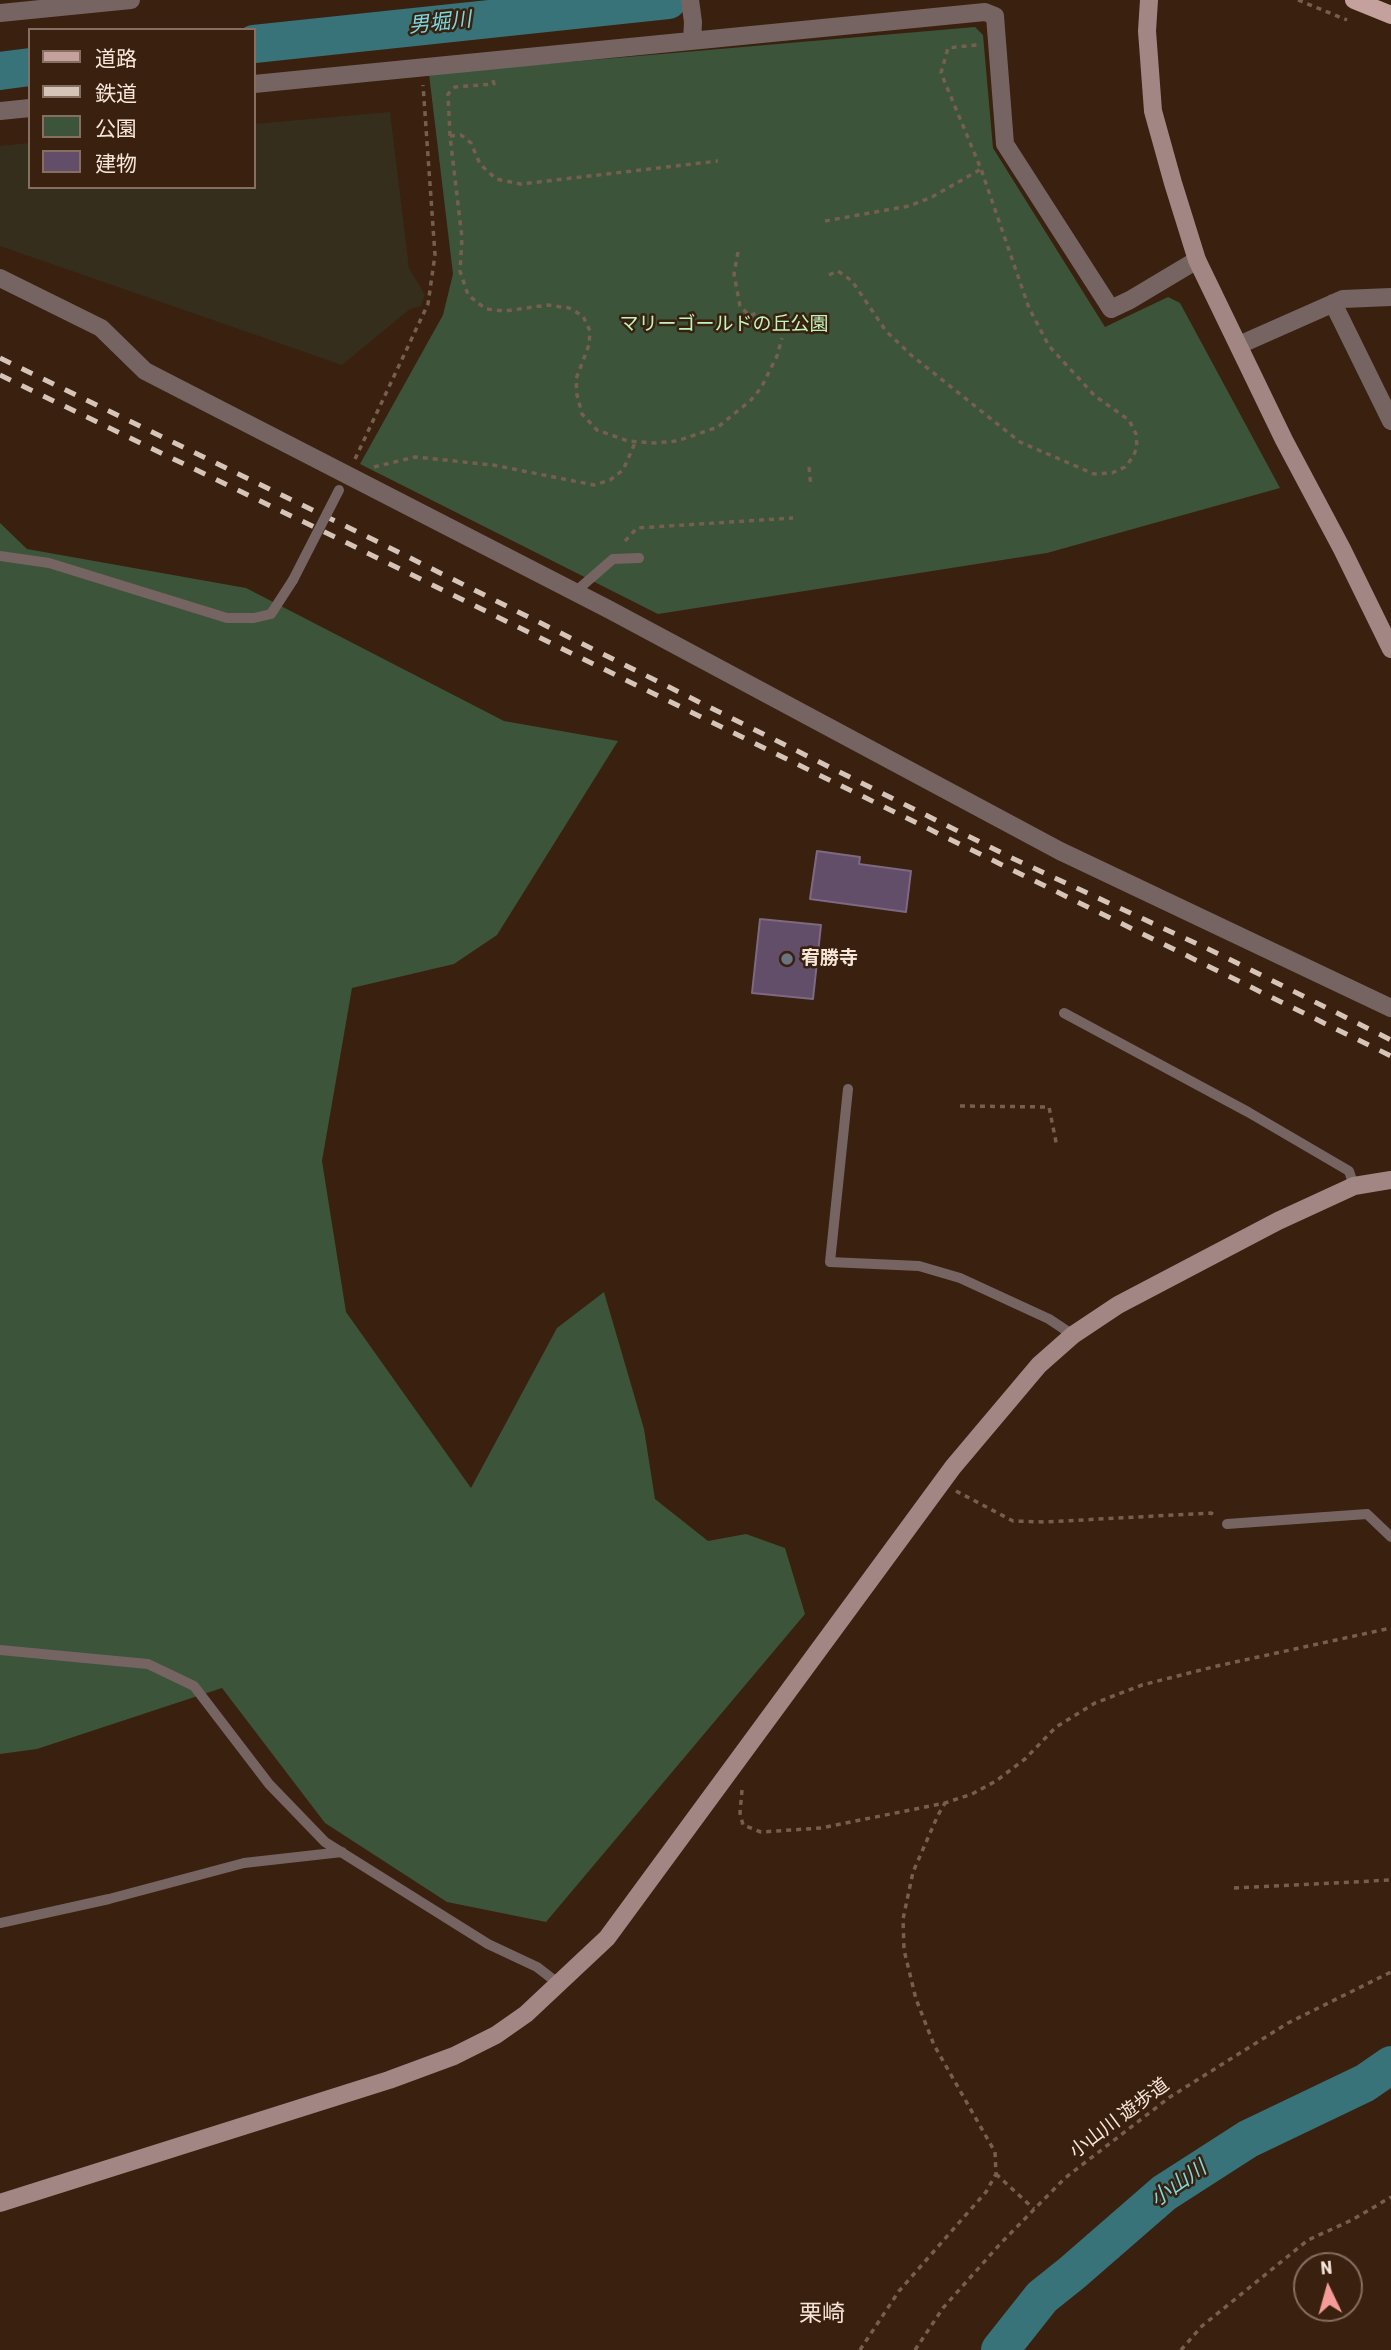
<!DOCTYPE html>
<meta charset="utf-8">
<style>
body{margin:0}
#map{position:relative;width:1391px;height:2350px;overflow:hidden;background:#3a200e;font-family:"Roboto Condensed","Noto Sans JP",sans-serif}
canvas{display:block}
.legend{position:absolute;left:28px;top:28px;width:228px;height:161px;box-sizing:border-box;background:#3a200e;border:2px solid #866f60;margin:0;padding:9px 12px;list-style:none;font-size:21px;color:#f7e5da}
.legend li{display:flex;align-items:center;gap:14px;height:35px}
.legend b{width:35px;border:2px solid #866f60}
.north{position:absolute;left:1293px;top:2252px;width:70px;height:70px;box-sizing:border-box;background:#3a200e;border:2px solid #866f60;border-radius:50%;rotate:355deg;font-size:19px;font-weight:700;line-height:28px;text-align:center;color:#f7e5da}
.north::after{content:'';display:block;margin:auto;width:24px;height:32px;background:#f59b98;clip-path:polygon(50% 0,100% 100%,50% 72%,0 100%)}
</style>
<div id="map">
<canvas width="1391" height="2350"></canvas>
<ul class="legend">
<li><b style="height:9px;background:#c4a19d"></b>道路</li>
<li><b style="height:9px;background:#d7c4b8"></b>鉄道</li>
<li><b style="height:19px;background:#3b543a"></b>公園</li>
<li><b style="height:19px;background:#624e69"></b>建物</li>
</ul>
<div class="north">N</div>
</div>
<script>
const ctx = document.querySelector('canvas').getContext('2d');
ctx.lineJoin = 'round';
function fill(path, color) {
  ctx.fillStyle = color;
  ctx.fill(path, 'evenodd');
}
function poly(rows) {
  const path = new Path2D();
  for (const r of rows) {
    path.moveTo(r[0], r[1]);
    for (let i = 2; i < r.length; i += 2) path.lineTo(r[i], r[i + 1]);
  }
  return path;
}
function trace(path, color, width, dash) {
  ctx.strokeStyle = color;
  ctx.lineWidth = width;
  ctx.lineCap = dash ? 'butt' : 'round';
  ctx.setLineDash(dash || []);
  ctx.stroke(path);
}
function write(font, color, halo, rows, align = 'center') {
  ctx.font = font + ' "Roboto Condensed","Noto Sans JP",sans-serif';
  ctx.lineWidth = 5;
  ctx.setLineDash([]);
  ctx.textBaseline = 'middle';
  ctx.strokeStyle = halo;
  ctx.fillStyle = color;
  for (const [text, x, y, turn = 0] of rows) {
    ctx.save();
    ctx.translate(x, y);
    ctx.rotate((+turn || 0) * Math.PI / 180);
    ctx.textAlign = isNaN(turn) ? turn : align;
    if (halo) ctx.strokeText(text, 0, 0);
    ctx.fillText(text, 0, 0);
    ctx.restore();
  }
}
fill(poly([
 [390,112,409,268,425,295,421,306,410,309,342,365,0,246,0,146,30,143,30,187,254,187,254,124]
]), '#352e1d');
fill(poly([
 [975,27,983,35,993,148,1105,327,1168,297,1180,303,1280,488,1047,553,658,614,360,464,443,315,453,274,429,74],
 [0,523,27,549,246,588,504,721,618,741,497,935,454,964,352,988,322,1161,346,1312,471,1488,557,1328,604,1292,644,1429,655,1499,708,1541,746,1534,785,1548,805,1614,546,1922,447,1902,325,1823,222,1688,37,1749,0,1754]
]), '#3b543a');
trace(poly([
 [254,44,668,0],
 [0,71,30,67],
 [1000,2350,1042,2297,1072,2273,1164,2193,1248,2139,1365,2083,1391,2065]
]), '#377379', 38);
const building = poly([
 [817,851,860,857,859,864,911,871,906,912,810,899,817,851],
 [760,919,821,925,813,999,752,993,760,919]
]);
fill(building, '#624e69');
trace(building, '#7e6984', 2);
trace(poly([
 [1298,0,1347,20],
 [493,80,494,84,455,87,448,94,450,136,462,238,460,271,468,295,486,309,505,311,548,305,569,308,583,316,590,331,589,345,576,379,577,395,582,414,597,430,628,441,654,443,677,441,718,427,751,400,761,388,777,356,782,338],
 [450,136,461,135,471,143,480,164,496,179,521,184,718,161],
 [825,221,909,206,932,197,981,169],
 [738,252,734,274,740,306,750,316,756,313],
 [829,275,838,271,852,281,886,331,911,355,1020,442,1094,474,1112,473,1125,467,1133,457,1137,447,1136,434,1129,420,1095,396,1049,346,1029,308,981,169,941,73,948,48,977,45],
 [355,459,428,304,435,255,423,85],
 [374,467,415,457,493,465,594,485,610,480,623,470,635,443],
 [809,467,811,487],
 [625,541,637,528,793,518],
 [960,1106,1049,1107,1057,1147],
 [956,1491,1013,1521,1045,1522,1211,1513,1214,1515],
 [742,1790,740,1813,743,1825,761,1832,821,1828,945,1803,972,1794,996,1781,1025,1759,1056,1727,1095,1703,1142,1685,1217,1666,1391,1628],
 [1234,1888,1391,1880],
 [996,2174,1034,2209],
 [860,2350,899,2291,986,2192,996,2174,995,2152,934,2045,916,1999,904,1950,903,1919,913,1872,938,1815,945,1803],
 [915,2350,943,2308,1001,2243,1065,2178,1170,2097,1197,2080,1288,2023,1391,1972],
 [1181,2350,1202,2326,1308,2240,1352,2220,1391,2197]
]), '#765f4f', 3.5, [5, 5]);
trace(poly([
 [0,556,49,563,227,618,254,618,271,614,293,580],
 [575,592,613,559,639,558],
 [1064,1013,1248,1112,1349,1171,1354,1186],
 [848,1089,830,1262,919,1266,960,1278,1049,1319,1073,1335],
 [1227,1524,1367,1514,1391,1537],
 [0,1650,148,1664,194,1686,269,1784,325,1842,488,1944,537,1967,559,1984],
 [0,1923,109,1899,244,1863,342,1852]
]), '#766463', 10);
trace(poly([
 [690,0,693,22,692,41],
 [0,13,131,0],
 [254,84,985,12,995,16,1005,144,1111,309,1130,300,1197,260],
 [0,111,30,108],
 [0,278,101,328,145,371,610,610,1060,851,1391,1008],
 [1333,303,1391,421],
 [1239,345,1343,299,1391,297]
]), '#766463', 18);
trace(poly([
 [1149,0,1147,31,1153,111,1173,183,1197,260,1284,440,1342,549,1391,649],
 [0,2203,389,2080,454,2056,496,2035,526,2014,607,1938,953,1467,1039,1365,1073,1335,1118,1305,1278,1221,1354,1186,1391,1180]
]), '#a28684', 18);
trace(poly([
 [1354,0,1391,15]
]), '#c4a19d', 18);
trace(poly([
 [0,358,362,534,1014,859,1221,955,1391,1040],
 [0,375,343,541,1391,1056]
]), '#d7c4b8', 5, [12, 12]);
trace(poly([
 [293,580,339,490]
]), '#766463', 10);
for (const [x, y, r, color] of [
 [787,959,7,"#6b7280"]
]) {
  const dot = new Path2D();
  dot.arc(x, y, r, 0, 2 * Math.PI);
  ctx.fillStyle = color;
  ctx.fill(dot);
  trace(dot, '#3a200e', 2.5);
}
write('19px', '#bef5bd', '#3a200e', [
 ["マリーゴールドの丘公園",724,325]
]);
write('bold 19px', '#f7e5da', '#3a200e', [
 ["宥勝寺",801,959]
], 'left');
write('19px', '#f7e5da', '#3a200e', [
 ["小山川 遊歩道",1120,2119,-37]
]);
write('italic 21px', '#78dae4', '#3a200e', [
 ["男堀川",440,24,-6],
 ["小山川",1179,2185,-35]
]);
write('23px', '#f7e5da', '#3a200e', [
 ["栗崎",822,2315]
]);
</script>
